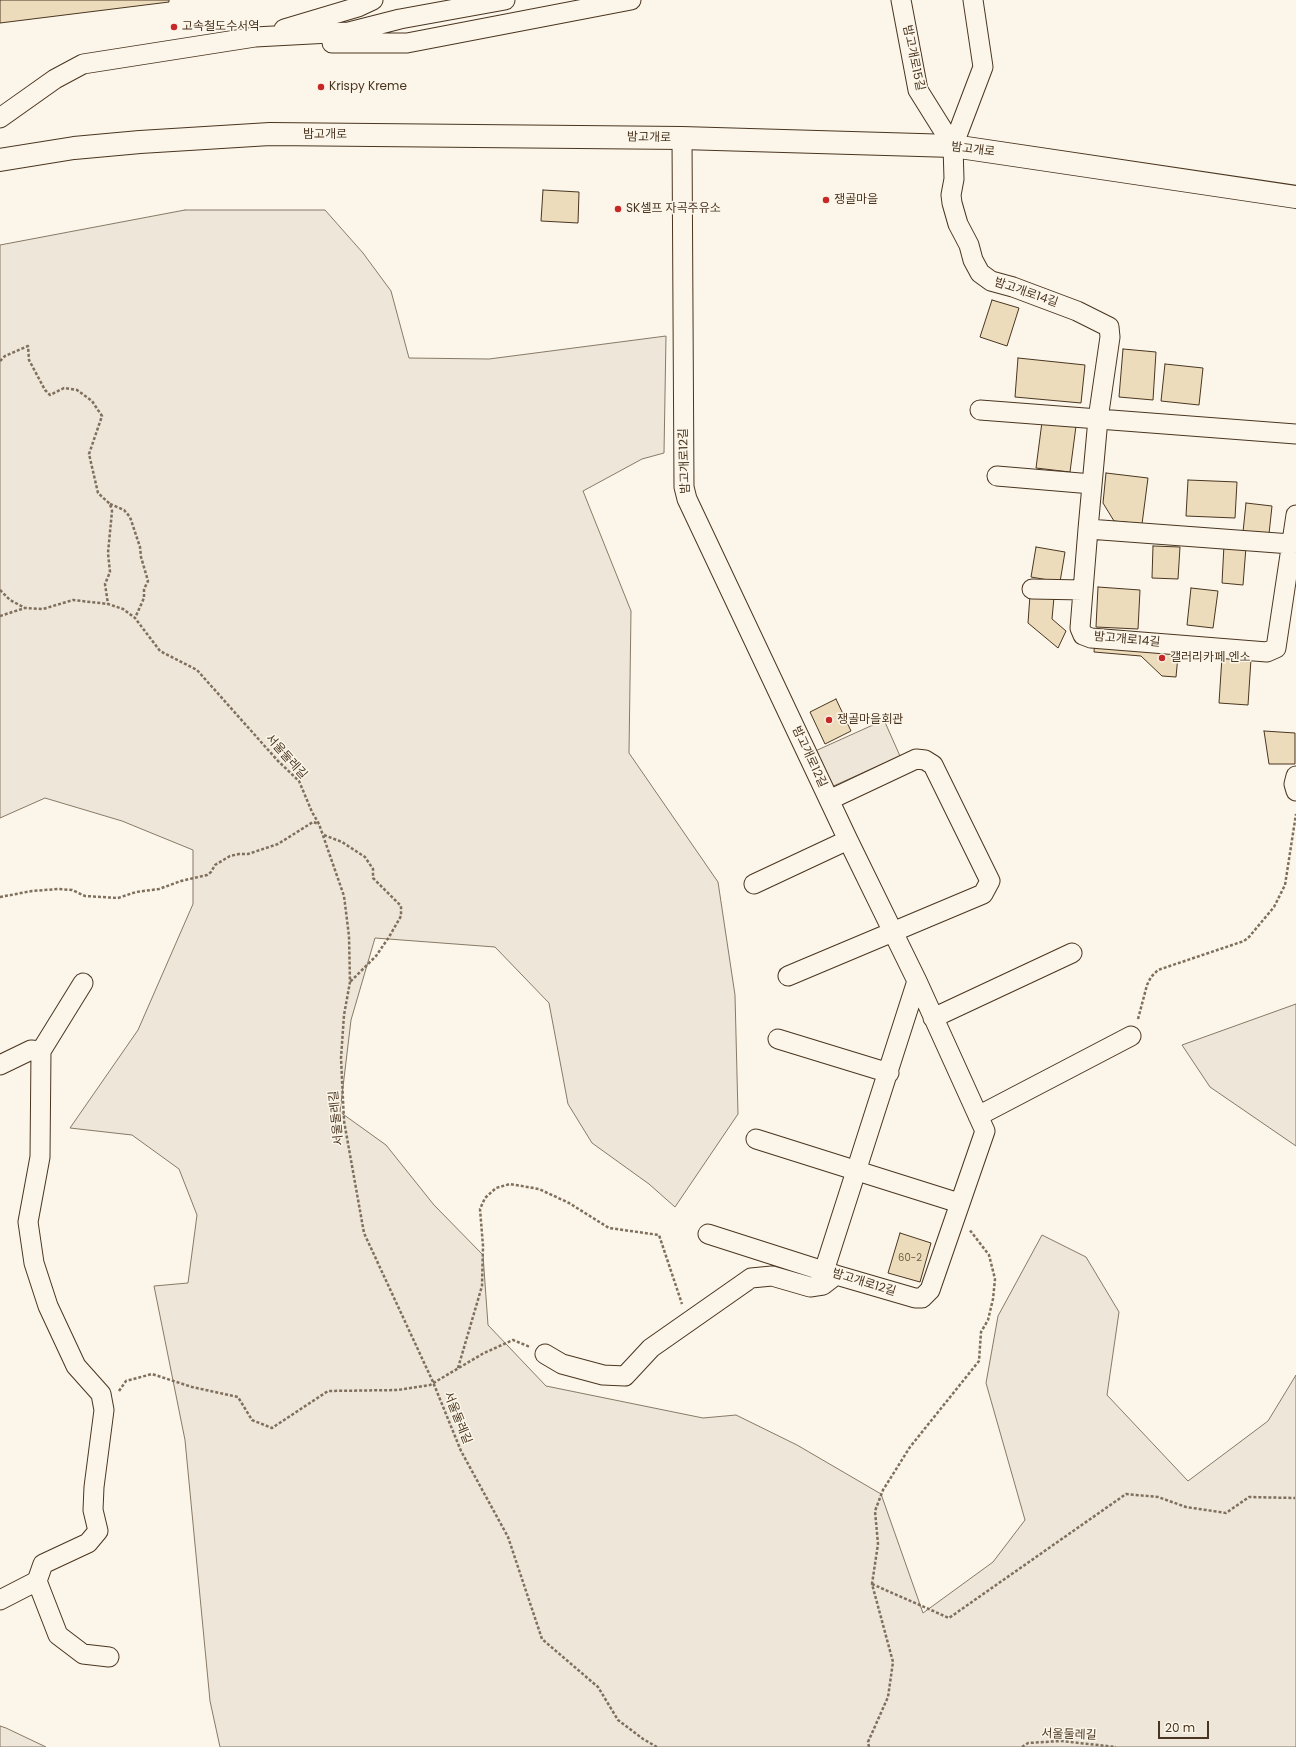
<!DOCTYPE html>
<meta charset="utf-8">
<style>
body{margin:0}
#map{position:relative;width:1296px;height:1747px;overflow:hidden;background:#fbf6e9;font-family:Poppins,sans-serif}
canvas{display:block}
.scale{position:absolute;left:1158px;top:1721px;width:51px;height:18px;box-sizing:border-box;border:2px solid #4a3520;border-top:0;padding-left:5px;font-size:12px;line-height:14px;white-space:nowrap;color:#4a3520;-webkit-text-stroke:3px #fbf6e9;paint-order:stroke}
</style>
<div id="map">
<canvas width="1296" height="1747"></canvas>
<div class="scale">20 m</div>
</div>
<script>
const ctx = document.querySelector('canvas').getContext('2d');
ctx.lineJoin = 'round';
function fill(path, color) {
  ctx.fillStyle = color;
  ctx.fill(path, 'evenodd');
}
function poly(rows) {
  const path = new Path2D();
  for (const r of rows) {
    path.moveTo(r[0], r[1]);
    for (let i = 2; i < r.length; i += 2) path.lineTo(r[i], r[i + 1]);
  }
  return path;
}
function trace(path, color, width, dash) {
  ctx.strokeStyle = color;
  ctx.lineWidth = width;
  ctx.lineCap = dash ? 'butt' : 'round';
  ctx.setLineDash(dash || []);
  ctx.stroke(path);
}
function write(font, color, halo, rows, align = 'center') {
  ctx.font = font + ' Poppins,"Noto Sans KR",sans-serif';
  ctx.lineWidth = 3;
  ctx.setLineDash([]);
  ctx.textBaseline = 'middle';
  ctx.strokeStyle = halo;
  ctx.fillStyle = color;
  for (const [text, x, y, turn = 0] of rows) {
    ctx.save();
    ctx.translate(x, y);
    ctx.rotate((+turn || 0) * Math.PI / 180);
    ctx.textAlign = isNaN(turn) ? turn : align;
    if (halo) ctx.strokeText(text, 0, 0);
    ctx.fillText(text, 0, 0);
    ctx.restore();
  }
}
const green = poly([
 [185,210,325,210,363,253,391,291,409,358,489,359,666,336,664,453,642,459,583,491,631,611,629,753,718,882,735,995,738,1114,675,1207,649,1184,592,1143,568,1104,549,1003,495,947,375,938,351,1020,340,1112,386,1145,434,1205,483,1255,488,1325,546,1386,703,1418,736,1415,797,1445,881,1494,923,1613,993,1562,1025,1520,986,1383,998,1316,1042,1235,1086,1257,1119,1312,1107,1395,1188,1481,1268,1421,1296,1375,1296,1747,220,1747,210,1701,185,1440,154,1286,188,1283,197,1215,179,1169,132,1135,70,1128,138,1030,193,904,193,850,122,821,45,798,0,818,0,245,185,210],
 [884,720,900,756,829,788,813,752,884,720],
 [1296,1004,1296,1146,1210,1087,1182,1045,1296,1004],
 [0,1726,6,1728,46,1747,0,1747,0,1726]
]);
fill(green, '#ede6d9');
trace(green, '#887966', 1);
const building = poly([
 [0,0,169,0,169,2,0,23,0,0],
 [543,190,579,192,578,223,541,221,543,190],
 [992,300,1019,308,1007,346,980,337,992,300],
 [1123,349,1156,352,1153,400,1119,397,1123,349],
 [1018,358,1085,365,1081,403,1015,397,1018,358],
 [1165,364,1203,368,1199,405,1161,401,1165,364],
 [1042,422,1076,426,1070,472,1036,468,1042,422],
 [1106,473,1148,478,1142,524,1114,521,1103,503,1106,473],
 [1188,480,1237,482,1235,518,1186,516,1188,480],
 [1246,503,1272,506,1269,534,1243,532,1246,503],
 [1224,545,1246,547,1243,585,1222,583,1224,545],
 [1153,546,1180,547,1178,579,1152,578,1153,546],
 [1036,547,1065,552,1060,582,1031,577,1036,547],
 [1098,587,1140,590,1138,629,1096,627,1098,587],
 [1191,588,1218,591,1213,628,1187,625,1191,588],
 [1030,595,1054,597,1052,619,1066,631,1058,648,1028,623,1030,595],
 [1095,639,1179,645,1176,677,1162,676,1141,656,1094,652,1095,639],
 [1222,657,1251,659,1248,705,1219,703,1222,657],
 [836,699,851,731,825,744,810,712,836,699],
 [1264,731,1295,733,1295,764,1269,764,1264,731],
 [900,1233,931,1243,920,1282,888,1273,900,1233]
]);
fill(building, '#ecdcbc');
trace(building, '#4a3520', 1);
const minor = poly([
 [901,0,918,90,953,146],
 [973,0,983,67,953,146,954,179,951,195,952,203,958,224,969,245,973,260,980,273,991,281,1013,287,1077,311,1109,327,1110,337,1098,419,1088,529,1080,628,1083,635,1091,638,1267,652,1276,648,1296,515],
 [284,29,358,7,373,0],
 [332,43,407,43,631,0],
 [0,118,55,79,83,64,255,37,349,32,400,19,505,0],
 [682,138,684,487,687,499,848,840,917,981,985,1131,930,1290,922,1298,915,1298,836,1275,708,1234],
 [980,410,1296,434],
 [997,476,1092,484],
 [1088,529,1291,544],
 [1032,589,1083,590],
 [1296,776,1294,784,1296,791],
 [754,884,848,840],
 [788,976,983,894,990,881,933,765,925,760,916,759,829,800],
 [933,1018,1072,953],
 [778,1039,889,1073],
 [0,1065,31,1050,41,1051],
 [978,1116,1131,1036],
 [756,1139,959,1203],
 [824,1271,917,981],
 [545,1354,562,1364,603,1375,625,1376,651,1348,751,1278,772,1276,810,1287,823,1285,836,1275],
 [37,1581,58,1635,83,1654,109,1657],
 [0,1600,37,1581,43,1564,88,1543,98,1531,93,1510,94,1487,104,1410,101,1394,76,1366,48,1306,34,1263,28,1222,40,1157,41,1051,83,983]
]);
const major = poly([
 [0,160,74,148,140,142,270,134,682,138,953,146,1296,197]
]);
trace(minor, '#4a3520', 21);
trace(major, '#4a3520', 24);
trace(poly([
 [0,361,5,356,28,346,29,360,45,390,50,395,64,388,77,390,92,401,102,416,89,454,98,493,110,504,112,511,108,553,110,572,105,584,108,604],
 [110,504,124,510,130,517,140,547,141,557,148,581,144,589,144,598,135,618],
 [0,590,10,600,25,608],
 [0,616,25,608,43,609,73,600,108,604,123,609,135,618,160,651,197,670,278,761,299,781,312,812,319,824,344,896,349,936,350,982,344,1015,341,1058,344,1121,364,1233,433,1382,461,1451,508,1537,542,1639,598,1687,618,1720,643,1739,657,1747],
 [324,835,342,842,365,857,373,869,373,878,401,906,401,916,389,937,376,956,350,982],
 [0,897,32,891,59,889,72,890,85,896,118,898,136,892,159,889,181,881,207,875,211,872,215,865,230,856,239,854,248,854,278,844,313,822,319,824],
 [1138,1019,1147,985,1151,977,1158,970,1244,941,1249,937,1274,907,1285,885,1296,814],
 [458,1368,482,1286,483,1246,480,1209,485,1198,496,1188,510,1184,539,1189,569,1203,609,1228,659,1235,682,1304],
 [119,1391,126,1381,152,1374,192,1387,238,1397,252,1420,272,1428,328,1391,398,1390,430,1385,484,1353,513,1340,530,1347],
 [872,1584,949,1618,1126,1494,1158,1497,1186,1507,1226,1513,1249,1497,1295,1498],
 [869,1747,868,1742,888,1697,893,1662,872,1584,878,1544,875,1511,883,1490,910,1447,979,1361,981,1332,988,1320,993,1299,995,1279,989,1255,969,1229],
 [1022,1747,1028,1743,1061,1741,1116,1747]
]), '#7f6f5c', 2.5, [3, 2]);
trace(minor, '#fbf6e9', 19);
trace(major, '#fbf6e9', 22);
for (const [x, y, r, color] of [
 [174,27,4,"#c62828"],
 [321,87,4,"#c62828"],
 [826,200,4,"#c62828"],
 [618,209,4,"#c62828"],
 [1162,658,4,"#c62828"],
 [829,720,4,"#c62828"]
]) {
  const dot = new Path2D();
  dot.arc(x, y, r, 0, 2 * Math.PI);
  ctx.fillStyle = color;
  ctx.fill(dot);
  trace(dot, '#fbf6e9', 1.5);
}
write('10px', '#725f47', null, [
 ["60-2",910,1258]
]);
write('12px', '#4a3520', '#fbf6e9', [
 ["고속철도수서역",182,27],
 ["Krispy Kreme",329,87],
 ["쟁골마을",834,200],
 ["SK셀프 자곡주유소",626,209],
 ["갤러리카페 엔소",1170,658],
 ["쟁골마을회관",837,720]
], 'left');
write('12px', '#4a3520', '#fbf6e9', [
 ["밤고개로15길",913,58,78],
 ["밤고개로",325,135],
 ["밤고개로",649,138,1],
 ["밤고개로",973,150,7],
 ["밤고개로14길",1026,293,19],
 ["밤고개로12길",685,461,-92],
 ["밤고개로14길",1127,640,5],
 ["서울둘레길",286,757,48],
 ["밤고개로12길",809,757,65],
 ["서울둘레길",337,1118,-96],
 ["밤고개로12길",864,1283,17],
 ["서울둘레길",457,1418,68],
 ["서울둘레길",1069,1735,2]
]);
</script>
